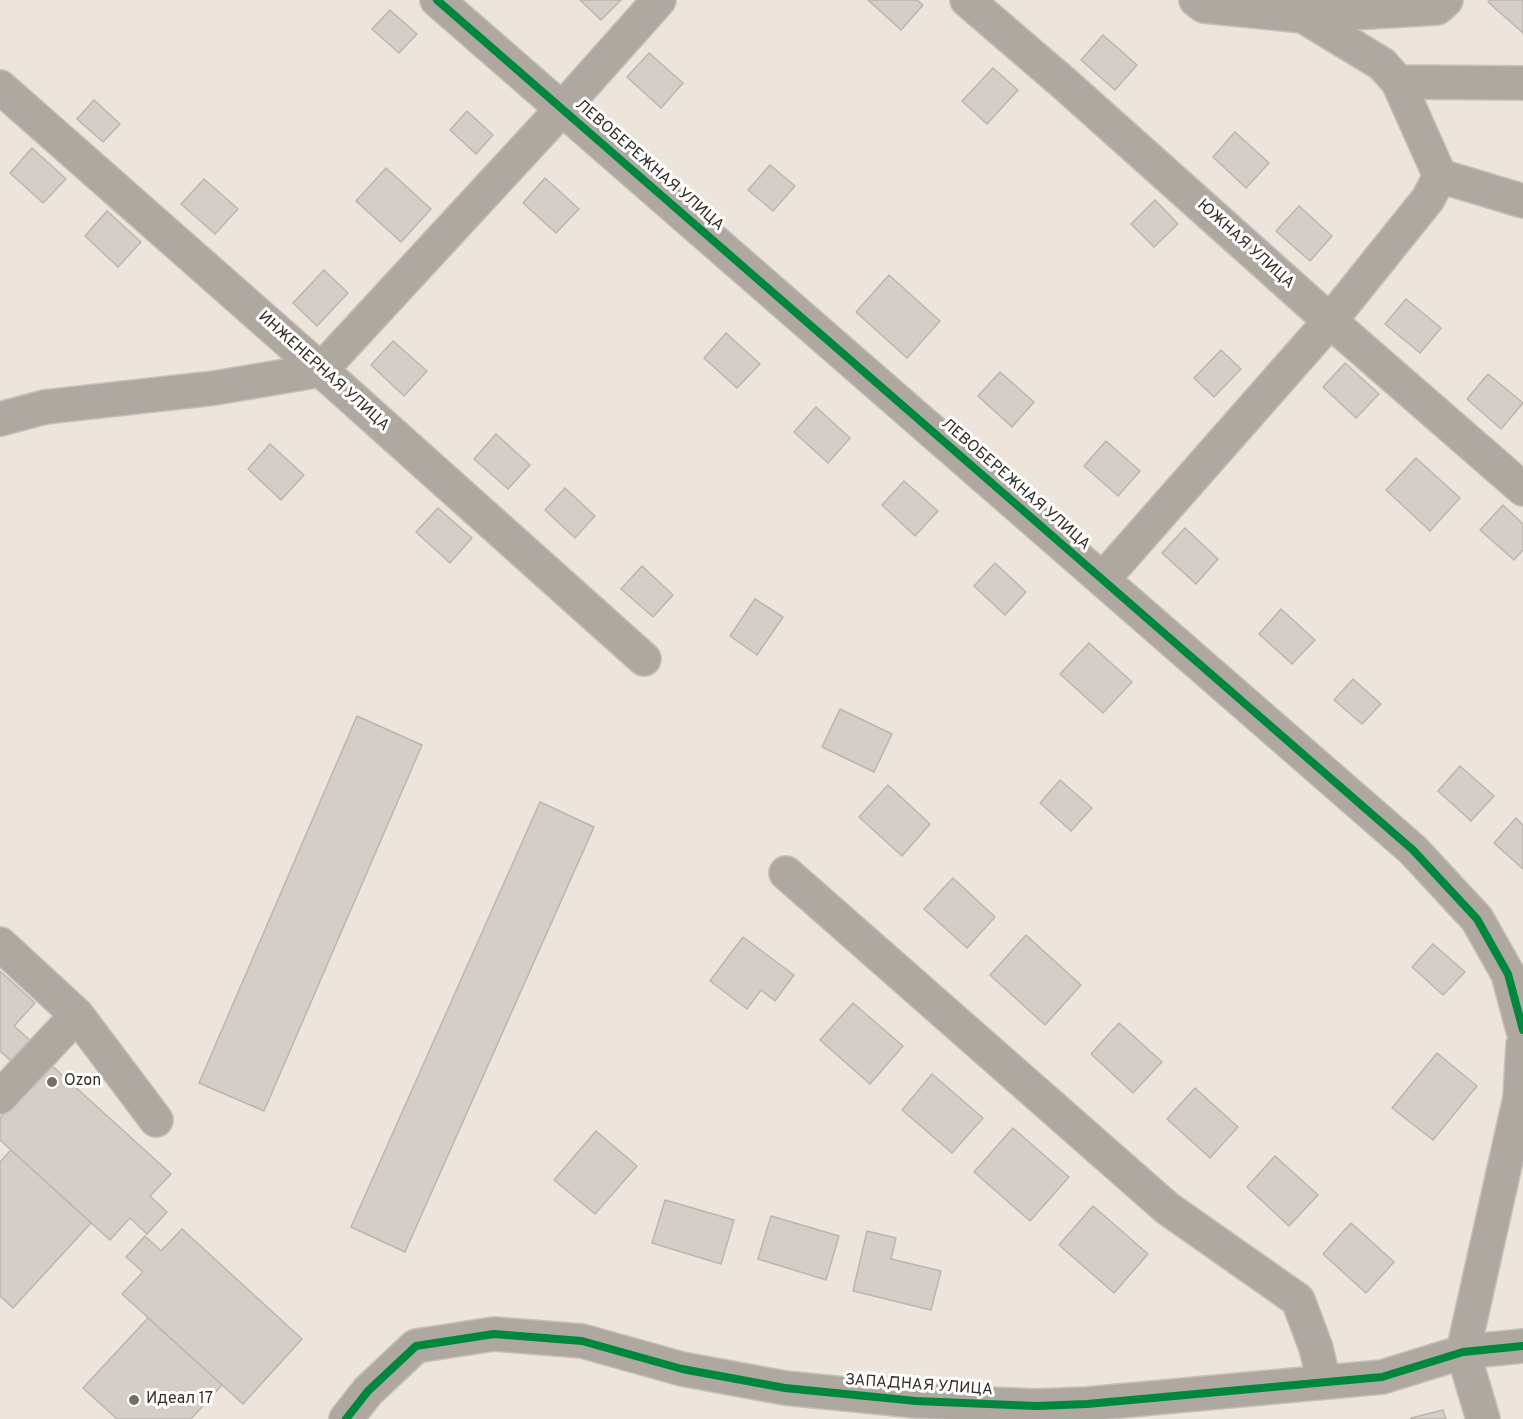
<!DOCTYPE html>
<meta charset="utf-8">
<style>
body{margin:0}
canvas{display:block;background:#ede5dc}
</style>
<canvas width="1523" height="1419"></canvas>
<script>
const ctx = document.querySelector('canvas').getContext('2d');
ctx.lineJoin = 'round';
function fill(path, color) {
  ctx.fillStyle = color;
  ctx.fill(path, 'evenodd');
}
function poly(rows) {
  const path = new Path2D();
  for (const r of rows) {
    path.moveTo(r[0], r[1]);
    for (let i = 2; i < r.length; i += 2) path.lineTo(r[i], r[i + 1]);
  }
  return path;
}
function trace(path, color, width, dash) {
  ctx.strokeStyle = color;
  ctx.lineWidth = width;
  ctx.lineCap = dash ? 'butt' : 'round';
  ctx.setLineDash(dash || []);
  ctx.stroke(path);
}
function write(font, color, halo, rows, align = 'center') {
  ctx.font = font + ' Overpass,sans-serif';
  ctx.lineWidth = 6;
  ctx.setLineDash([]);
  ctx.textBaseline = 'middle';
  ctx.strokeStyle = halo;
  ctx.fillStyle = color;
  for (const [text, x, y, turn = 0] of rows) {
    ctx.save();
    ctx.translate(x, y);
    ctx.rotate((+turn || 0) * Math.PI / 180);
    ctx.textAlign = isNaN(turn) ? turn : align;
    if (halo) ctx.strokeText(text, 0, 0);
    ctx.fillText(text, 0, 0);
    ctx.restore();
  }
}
const building = poly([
 [580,0,621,0,601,20,580,0],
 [868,0,917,0,923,5,901,30,868,0],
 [1490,0,1523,0,1523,33,1488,2,1490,0],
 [390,10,417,34,399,53,372,29,390,10],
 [1103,35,1137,65,1115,90,1081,60,1103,35],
 [649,53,683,83,661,108,627,77,649,53],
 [993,68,1018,90,987,124,962,101,993,68],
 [94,100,120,124,103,142,77,119,94,100],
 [467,111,493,135,476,154,450,130,467,111],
 [1235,132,1269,163,1246,188,1213,157,1235,132],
 [32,148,66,179,43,203,10,173,32,148],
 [770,165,795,186,773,211,748,190,770,165],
 [386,168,431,209,401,242,356,201,386,168],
 [545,178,579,209,556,233,523,203,545,178],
 [204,179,238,209,215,234,181,204,204,179],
 [1155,200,1178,224,1154,247,1131,224,1155,200],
 [1299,206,1332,236,1310,261,1276,231,1299,206],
 [107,211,141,242,118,267,85,236,107,211],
 [324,270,348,293,317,326,293,303,324,270],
 [889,275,940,321,907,358,856,312,889,275],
 [1406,299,1441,328,1420,353,1385,324,1406,299],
 [726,333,760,364,737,388,704,358,726,333],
 [393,341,427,371,404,396,371,365,393,341],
 [1221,350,1241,369,1214,397,1194,378,1221,350],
 [1345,363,1379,394,1356,418,1323,387,1345,363],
 [1000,372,1034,402,1012,427,978,396,1000,372],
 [1488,374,1523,403,1501,429,1467,399,1488,374],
 [816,407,850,438,828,463,794,432,816,407],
 [496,434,530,465,508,489,474,459,496,434],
 [1106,441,1140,471,1118,496,1084,466,1106,441],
 [270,444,304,475,281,500,248,469,270,444],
 [1416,458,1460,498,1430,531,1386,490,1416,458],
 [904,481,938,511,915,536,882,505,904,481],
 [565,488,595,516,575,538,545,510,565,488],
 [1503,505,1523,524,1523,550,1514,560,1480,530,1503,505],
 [438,508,472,538,450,563,416,532,438,508],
 [1185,528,1218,559,1196,584,1162,553,1185,528],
 [995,563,1026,592,1005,615,974,586,995,563],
 [642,566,673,595,653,617,621,589,642,566],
 [755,599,783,617,757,655,730,636,755,599],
 [1281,609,1315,640,1292,664,1259,634,1281,609],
 [1089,643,1132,682,1103,713,1060,674,1089,643],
 [1353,679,1381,704,1362,724,1334,700,1353,679],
 [840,709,892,734,874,772,822,747,840,709],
 [357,716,422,745,264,1111,199,1083,357,716],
 [1460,766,1494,796,1471,821,1438,791,1460,766],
 [1060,780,1092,808,1071,831,1040,803,1060,780],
 [888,785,930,824,902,856,859,817,888,785],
 [540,802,594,827,405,1252,351,1227,540,802],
 [1516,818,1523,825,1523,869,1494,843,1516,818],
 [953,878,995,917,967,948,924,909,953,878],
 [1026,935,1081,985,1045,1025,990,975,1026,935],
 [743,937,794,975,775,1001,761,990,747,1009,710,981,743,937],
 [1433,944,1465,972,1443,995,1412,967,1433,944],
 [0,971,35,1003,14,1026,30,1040,11,1061,0,1051,0,971],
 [853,1003,903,1046,870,1084,820,1040,853,1003],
 [1119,1023,1162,1062,1133,1093,1091,1054,1119,1023],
 [1437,1053,1477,1086,1433,1140,1392,1108,1437,1053],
 [50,1064,171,1174,150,1196,167,1212,147,1234,130,1218,110,1240,0,1140,0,1118,50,1064],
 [932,1074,983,1118,952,1153,902,1110,932,1074],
 [1195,1088,1238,1127,1210,1158,1167,1119,1195,1088],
 [1013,1128,1069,1177,1030,1221,974,1172,1013,1128],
 [596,1131,637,1166,595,1214,554,1180,596,1131],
 [11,1150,91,1223,13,1308,0,1296,0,1162,11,1150],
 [1275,1156,1318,1195,1289,1226,1247,1187,1275,1156],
 [665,1200,734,1220,721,1264,652,1243,665,1200],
 [1093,1206,1148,1254,1114,1293,1059,1245,1093,1206],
 [771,1216,839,1236,826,1280,758,1259,771,1216],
 [1351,1223,1394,1262,1366,1293,1323,1254,1351,1223],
 [182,1229,302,1339,243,1404,122,1294,143,1272,126,1257,145,1236,161,1251,182,1229],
 [867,1231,896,1238,891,1259,941,1271,931,1310,853,1291,867,1231],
 [148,1318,222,1385,191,1419,117,1419,83,1388,148,1318],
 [1443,1410,1446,1419,1411,1419,1411,1418,1443,1410]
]);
fill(building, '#d5cdc7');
trace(building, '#bcb4af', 1.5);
const minor = poly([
 [437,0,1413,850,1477,919,1508,974,1523,1030],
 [967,0,1066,85,1330,321,1523,489],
 [1196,0,1204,6,1303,16,1382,64,1398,82,1440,176],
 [1303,16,1437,8,1446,0],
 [1398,82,1523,83],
 [0,87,321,370,644,659],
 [1440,176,1523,201],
 [0,419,45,407,215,388,321,370,562,109,659,0],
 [1103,579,1330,321,1428,199,1440,176],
 [786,873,1167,1208,1298,1300,1316,1348,1324,1382],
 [0,944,77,1015,0,1097],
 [77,1015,156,1120],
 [346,1419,368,1391,416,1346,494,1334,582,1341,682,1369,785,1388,916,1401,1036,1406,1087,1404,1382,1377,1463,1352,1523,1346],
 [1483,1419,1463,1352,1520,1098,1523,1045]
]);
trace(minor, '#c6c0ba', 36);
trace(minor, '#aea8a0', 33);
trace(poly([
 [437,0,1413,850,1477,919,1508,974,1523,1030],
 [346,1419,368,1391,416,1346,494,1334,582,1341,682,1369,785,1388,916,1401,1036,1406,1087,1404,1382,1377,1463,1352,1523,1346]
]), '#00873e', 8);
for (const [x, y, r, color] of [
 [52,1082,6,"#756e67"],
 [134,1400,6,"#756e67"]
]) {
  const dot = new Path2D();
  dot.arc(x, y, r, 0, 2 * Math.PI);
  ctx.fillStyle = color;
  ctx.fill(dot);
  trace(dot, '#fff', 2);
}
write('16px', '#342e28', '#fff', [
 ["ЛЕВОБЕРЕЖНАЯ УЛИЦА",649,166,41],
 ["ЮЖНАЯ УЛИЦА",1245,245,42],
 ["ИНЖЕНЕРНАЯ УЛИЦА",323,372,42],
 ["ЛЕВОБЕРЕЖНАЯ УЛИЦА",1015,485,41],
 ["ЗАПАДНАЯ УЛИЦА",919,1386,4]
]);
write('16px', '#342e28', '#fff', [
 ["Ozon",64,1082],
 ["Идеал 17",146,1400]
], 'left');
</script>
